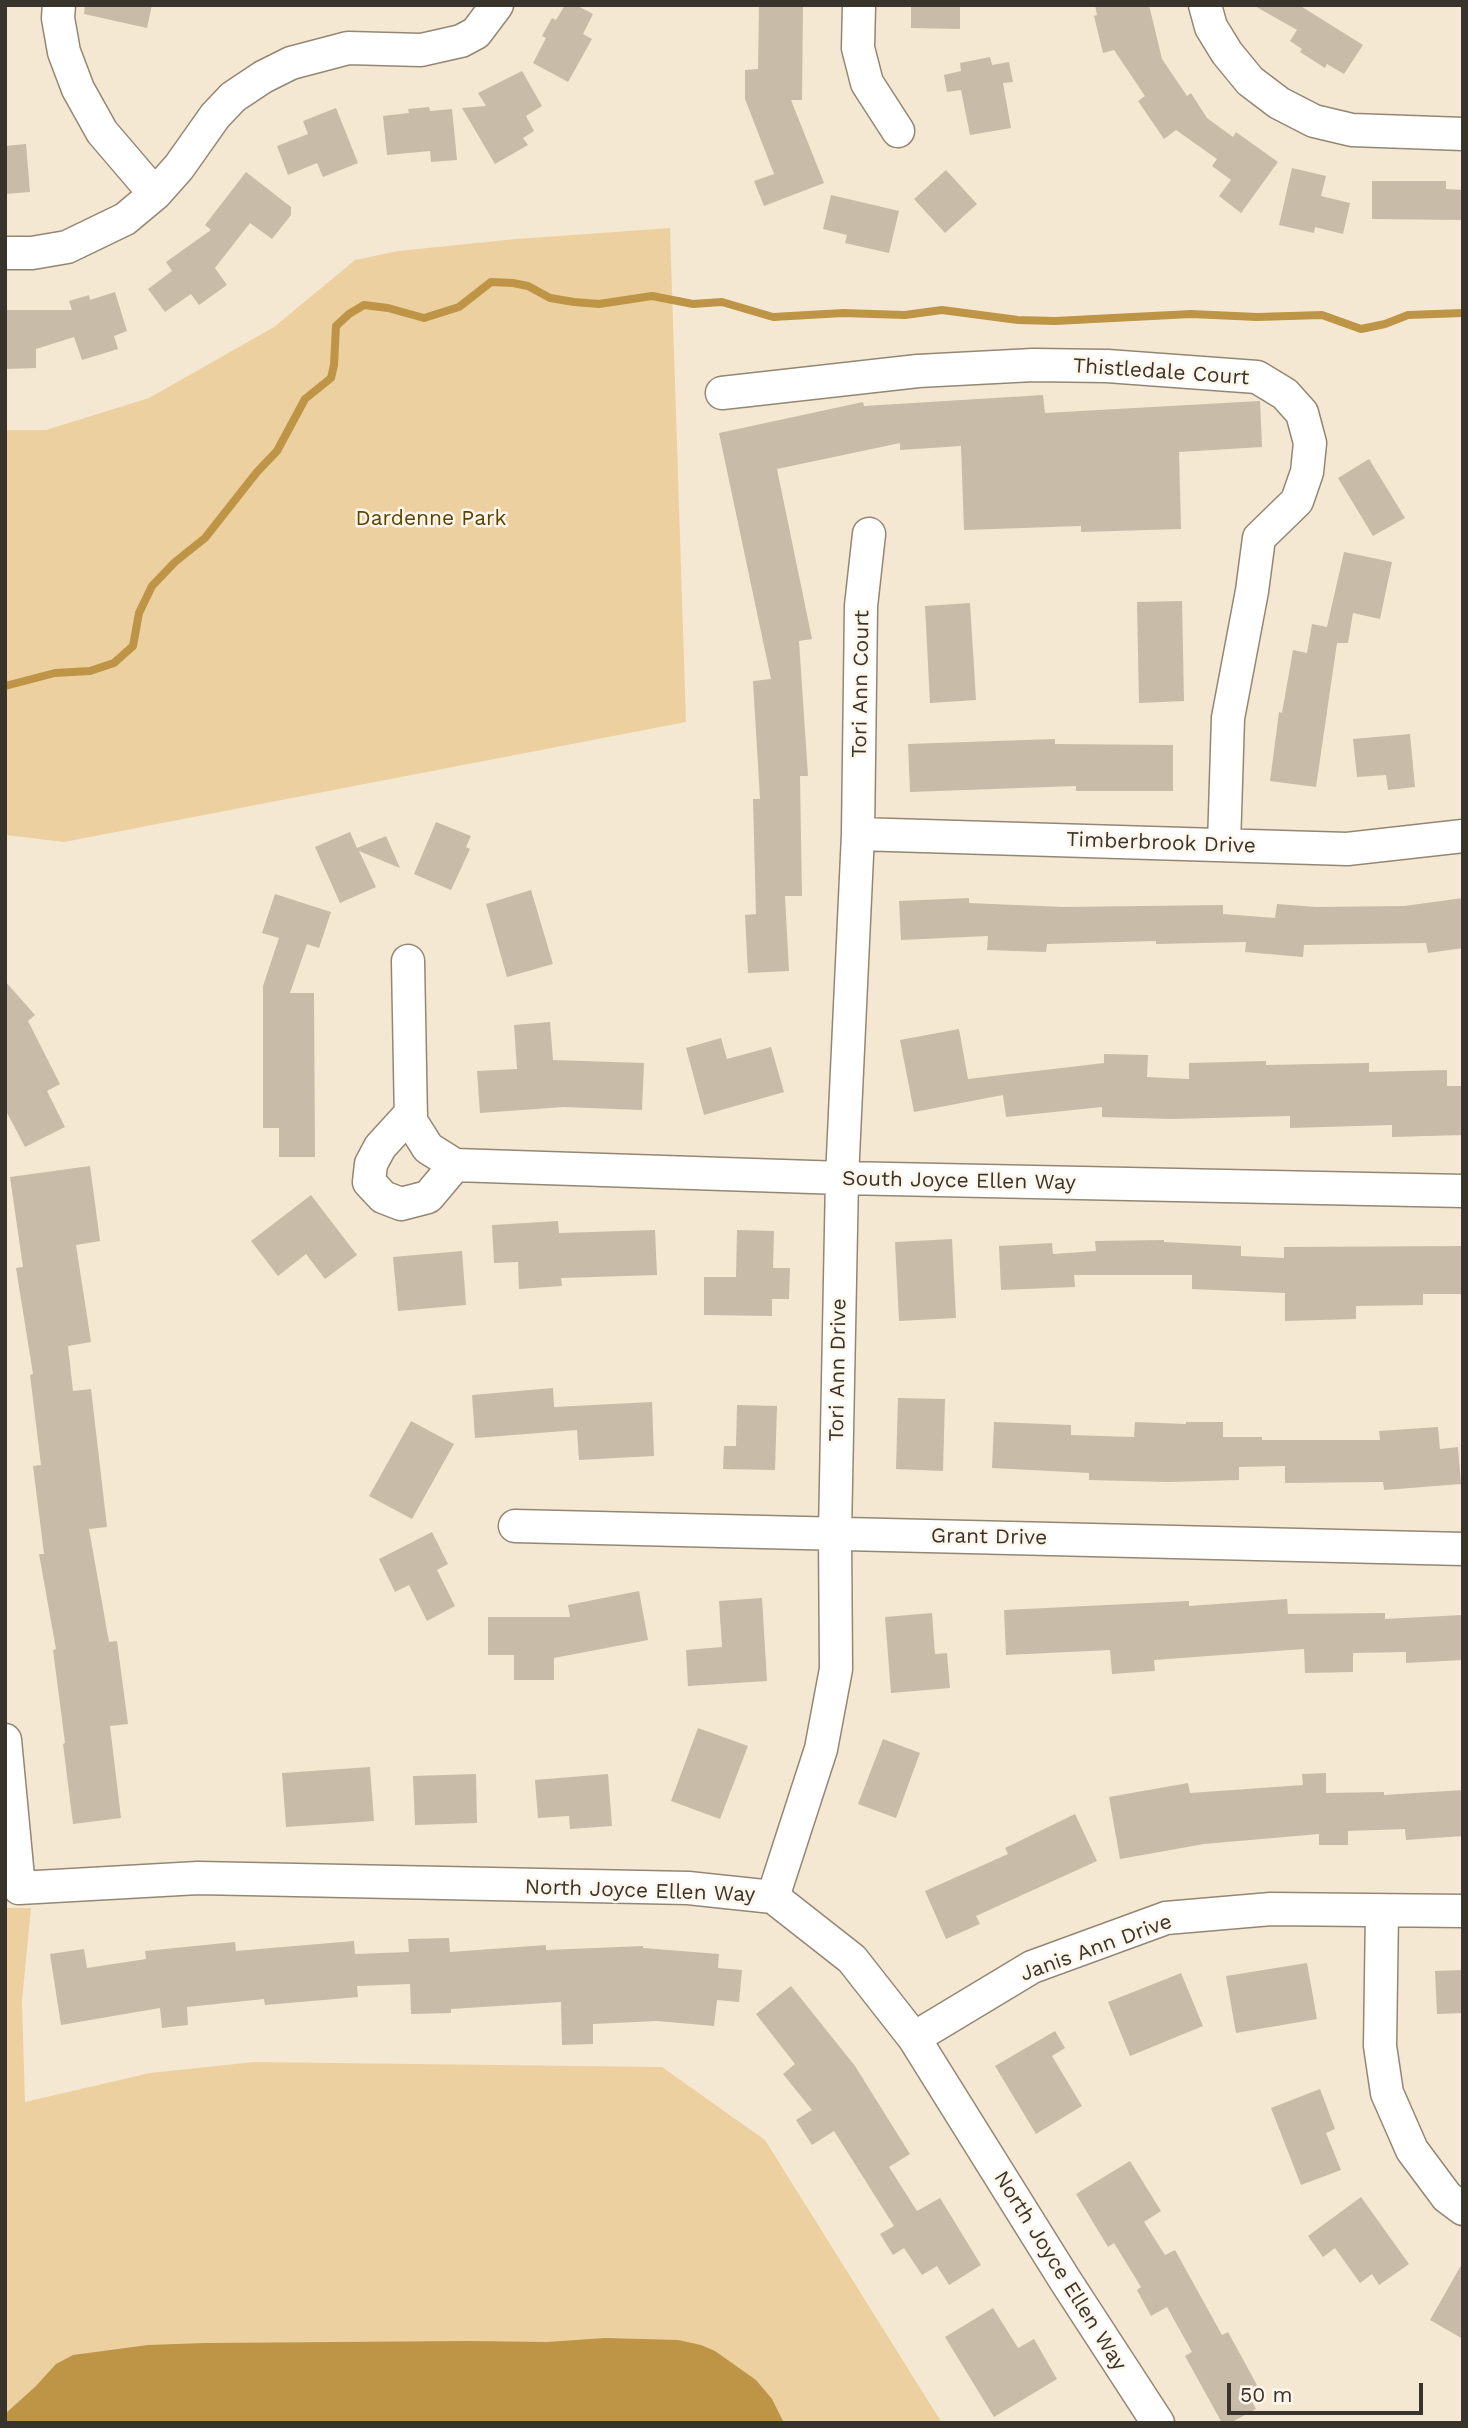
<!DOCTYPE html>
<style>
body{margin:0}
#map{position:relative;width:1468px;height:2428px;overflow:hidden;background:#f5e8d3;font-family:"Work Sans",sans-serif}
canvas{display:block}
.frame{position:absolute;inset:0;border:7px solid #38332b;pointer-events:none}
.scale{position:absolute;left:1227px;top:2383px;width:196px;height:32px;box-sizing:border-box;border:4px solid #38332b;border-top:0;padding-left:9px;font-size:21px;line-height:24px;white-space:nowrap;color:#38332b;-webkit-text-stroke:5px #fef6ea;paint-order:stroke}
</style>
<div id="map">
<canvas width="1468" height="2428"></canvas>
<div class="frame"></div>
<div class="scale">50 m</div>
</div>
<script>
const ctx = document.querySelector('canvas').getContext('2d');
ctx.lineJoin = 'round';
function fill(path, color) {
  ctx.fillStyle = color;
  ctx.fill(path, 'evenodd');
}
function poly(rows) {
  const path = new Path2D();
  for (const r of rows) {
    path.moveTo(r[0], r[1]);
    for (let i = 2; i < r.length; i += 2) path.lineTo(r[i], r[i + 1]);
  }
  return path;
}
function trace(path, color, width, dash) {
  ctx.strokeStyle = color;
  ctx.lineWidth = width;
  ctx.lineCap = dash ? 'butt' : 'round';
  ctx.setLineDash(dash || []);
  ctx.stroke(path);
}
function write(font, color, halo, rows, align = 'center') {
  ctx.font = font + ' "Work Sans",sans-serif';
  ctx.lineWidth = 5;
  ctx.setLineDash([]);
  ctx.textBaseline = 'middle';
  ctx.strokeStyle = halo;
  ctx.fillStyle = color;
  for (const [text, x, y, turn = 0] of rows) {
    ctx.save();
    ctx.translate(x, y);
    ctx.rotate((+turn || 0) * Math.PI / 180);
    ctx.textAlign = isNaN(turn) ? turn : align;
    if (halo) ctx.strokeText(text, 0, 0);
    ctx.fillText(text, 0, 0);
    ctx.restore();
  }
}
fill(poly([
 [670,228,686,722,64,842,5,835,5,430,46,430,149,398,274,327,355,260,398,251,516,239],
 [5,1908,31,1908,22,2001,25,2102,150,2073,254,2062,662,2067,765,2140,942,2423,5,2423]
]), '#edd0a0');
fill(poly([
 [605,2338,678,2340,701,2345,715,2351,756,2380,772,2399,784,2423,5,2423,5,2414,36,2386,56,2364,73,2355,148,2345,205,2343,469,2341,547,2342]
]), '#be9446');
trace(poly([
 [5,686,55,673,90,671,114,663,133,646,139,613,152,586,175,562,205,538,257,472,277,451,305,399,331,378,334,365,336,326,349,314,364,305,388,308,424,318,459,307,491,282,513,283,528,286,550,298,574,302,599,304,652,296,693,304,722,302,773,317,843,313,905,315,942,310,1018,320,1055,321,1191,314,1257,317,1322,315,1361,329,1385,324,1408,315,1463,313]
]), '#be9446', 8);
fill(poly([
 [85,5,152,5,147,28,84,14],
 [565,5,576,5,593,14,583,34,592,39,568,82,533,63,546,38,542,36,552,18,556,20],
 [759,5,803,5,802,100,791,100,824,183,764,206,754,181,774,174,745,99,745,70,758,69],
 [911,5,960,5,960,29,911,28],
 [1095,5,1149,5,1162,59,1187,96,1191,93,1207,118,1233,137,1236,132,1278,162,1241,213,1219,196,1231,180,1212,166,1217,159,1176,130,1164,139,1138,101,1145,96,1114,50,1103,53,1094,16,1097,15],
 [1253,5,1299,5,1363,45,1344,74,1327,64,1325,68,1300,52,1302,49,1290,41,1297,30],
 [990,57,992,65,1009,62,1013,82,1003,83,1011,128,970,135,961,90,947,92,944,75,961,71,960,63],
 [522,71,542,106,526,116,534,131,523,138,528,145,495,164,462,108,486,106,478,93],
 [429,107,430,111,452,109,457,160,431,162,430,151,387,155,383,116,409,113,408,109],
 [336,108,358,163,323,177,317,163,288,175,277,146,308,134,303,121],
 [26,144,30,192,5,194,5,146],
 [1292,168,1326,176,1321,196,1350,203,1343,234,1315,227,1314,233,1279,225],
 [946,170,977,204,945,233,914,199],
 [246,172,291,207,291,215,272,239,250,223,215,268,227,285,199,305,191,294,165,312,148,289,172,271,166,262,211,230,205,225],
 [1372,181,1446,181,1446,189,1463,190,1463,220,1372,219],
 [831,195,899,211,889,253,845,243,847,235,823,229],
 [115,292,127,331,114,336,118,349,82,360,74,337,36,349,36,368,5,369,5,310,72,310,69,301,89,295,90,300],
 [1043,395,1045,413,1260,401,1262,447,1179,452,1181,529,1081,532,1081,526,964,530,961,446,900,450,900,443,777,469,812,639,799,641,808,776,800,776,802,896,785,896,789,971,748,973,745,915,756,914,753,799,760,799,753,681,771,679,719,433,863,402,864,406],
 [1369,459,1405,518,1373,536,1338,478],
 [1344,552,1392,562,1380,619,1353,613,1348,643,1337,643,1316,787,1270,781,1279,712,1282,713,1293,650,1307,653,1312,624,1327,627],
 [1182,601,1184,701,1139,703,1137,602],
 [970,603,976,700,930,703,925,606],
 [1410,734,1415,787,1388,790,1386,775,1357,777,1353,739],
 [1055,739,1055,744,1173,745,1173,791,1076,791,1076,786,910,792,908,744],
 [436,822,471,836,466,847,470,849,451,890,414,874],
 [350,832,357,848,386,836,400,868,359,851,376,887,340,903,315,847],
 [531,890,553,964,507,977,486,904],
 [275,894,331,912,319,948,307,944,290,993,314,993,315,1157,279,1157,279,1128,263,1128,263,986,279,938,262,933],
 [969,898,969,903,1063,907,1223,905,1223,914,1275,918,1277,904,1316,907,1404,906,1463,898,1463,948,1428,953,1426,943,1304,945,1303,957,1245,952,1246,942,1156,944,1156,941,1047,944,1046,952,987,950,988,936,901,940,899,901],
 [5,981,35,1015,28,1021,60,1084,47,1091,65,1127,25,1147,5,1109],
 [550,1022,553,1060,644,1063,642,1110,564,1107,480,1113,477,1071,517,1069,514,1025],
 [959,1029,968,1079,1104,1063,1104,1054,1148,1055,1147,1077,1189,1079,1189,1063,1266,1061,1266,1065,1369,1063,1369,1072,1447,1070,1447,1086,1463,1086,1463,1135,1392,1137,1392,1125,1290,1128,1290,1116,1171,1119,1102,1117,1102,1107,1006,1117,1003,1095,914,1112,900,1040],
 [721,1038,727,1059,771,1047,784,1092,704,1115,686,1048],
 [90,1166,100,1241,76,1245,91,1342,68,1346,73,1391,91,1389,107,1527,89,1529,109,1642,117,1641,128,1724,110,1726,121,1818,73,1824,63,1744,65,1743,53,1650,56,1649,39,1554,44,1554,33,1466,41,1465,30,1375,33,1374,16,1268,23,1267,10,1177],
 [311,1195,357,1255,325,1279,306,1254,278,1276,251,1241],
 [558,1221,559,1233,655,1230,657,1275,561,1278,562,1286,519,1289,518,1262,494,1263,492,1225],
 [737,1230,774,1231,773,1268,790,1268,789,1299,772,1299,772,1316,704,1315,704,1277,736,1277],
 [952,1239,956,1318,899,1321,895,1242],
 [1164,1240,1164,1242,1241,1246,1241,1256,1284,1258,1284,1247,1463,1246,1463,1294,1423,1294,1423,1305,1356,1306,1356,1319,1285,1321,1285,1293,1192,1289,1192,1275,1074,1275,1075,1287,1001,1290,999,1246,1052,1243,1053,1254,1096,1251,1095,1241],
 [462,1251,466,1305,398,1311,393,1257],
 [553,1388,554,1407,652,1402,654,1456,579,1460,577,1430,475,1438,472,1395],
 [898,1398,945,1399,943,1471,896,1469],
 [737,1405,777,1406,775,1470,723,1469,724,1446,736,1446],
 [411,1421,454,1444,412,1519,369,1496],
 [994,1422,1071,1425,1071,1435,1134,1437,1135,1422,1186,1424,1186,1422,1223,1422,1223,1437,1262,1437,1262,1440,1380,1440,1379,1431,1438,1427,1440,1449,1458,1447,1461,1484,1384,1490,1383,1482,1285,1483,1285,1466,1239,1467,1239,1480,1169,1482,1089,1480,1089,1473,992,1468],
 [432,1532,448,1564,437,1570,455,1606,427,1621,409,1585,395,1592,379,1559],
 [639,1591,648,1640,554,1658,554,1680,514,1680,514,1655,488,1655,488,1617,570,1617,568,1605],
 [762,1598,767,1681,688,1686,686,1650,722,1647,719,1601],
 [1287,1599,1288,1614,1385,1613,1385,1619,1463,1615,1463,1660,1406,1663,1406,1652,1353,1653,1353,1672,1305,1673,1304,1649,1154,1660,1155,1671,1112,1674,1110,1650,1006,1655,1004,1610,1189,1601,1189,1606],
 [932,1613,935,1654,947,1653,950,1688,891,1693,885,1617],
 [698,1728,748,1746,720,1819,671,1801],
 [883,1739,920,1753,896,1818,858,1804],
 [370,1767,374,1821,286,1827,282,1773],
 [1326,1773,1326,1793,1384,1792,1384,1795,1463,1790,1463,1836,1406,1840,1405,1829,1348,1831,1348,1845,1319,1845,1319,1834,1204,1844,1120,1859,1109,1797,1188,1783,1190,1793,1303,1785,1302,1774],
 [476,1774,477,1823,415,1825,413,1776],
 [608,1774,612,1826,570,1829,569,1816,538,1818,535,1780],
 [1075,1814,1097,1861,976,1916,980,1924,946,1939,925,1891,1008,1854,1005,1848],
 [449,1938,450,1952,546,1945,546,1950,643,1946,643,1948,719,1954,718,1968,742,1970,739,2002,717,2000,714,2026,657,2021,593,2024,593,2044,562,2045,561,2002,451,2009,451,2013,411,2014,410,1984,357,1986,358,1997,265,2005,264,1999,187,2007,188,2025,162,2028,160,2008,61,2025,50,1954,84,1949,87,1968,146,1959,145,1951,235,1942,236,1951,354,1941,355,1954,409,1952,408,1939],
 [1307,1963,1317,2019,1236,2033,1226,1976],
 [1463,1970,1463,2013,1437,2014,1435,1971],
 [1181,1973,1203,2026,1130,2056,1108,2002],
 [791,1986,855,2066,910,2154,889,2167,917,2211,940,2198,981,2265,949,2285,937,2266,922,2275,904,2248,893,2255,880,2234,894,2226,834,2131,812,2145,796,2120,812,2110,783,2074,795,2064,756,2014],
 [1055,2031,1065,2048,1052,2056,1082,2106,1036,2134,995,2066],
 [1320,2089,1335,2129,1326,2133,1341,2170,1301,2185,1271,2108],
 [1130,2161,1161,2211,1144,2222,1165,2255,1175,2250,1222,2335,1228,2332,1257,2385,1246,2391,1256,2409,1230,2423,1222,2423,1185,2356,1192,2352,1167,2307,1151,2316,1137,2290,1141,2287,1114,2243,1108,2247,1076,2194],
 [1361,2197,1409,2264,1379,2285,1372,2274,1360,2283,1335,2248,1323,2257,1308,2236],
 [1463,2262,1463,2339,1430,2320],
 [993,2308,1018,2348,1034,2339,1057,2379,994,2417,945,2337]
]), '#c8bba7');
const minor = poly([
 [59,5,58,18,64,52,78,89,102,132,155,194],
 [859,5,858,48,867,83,898,131],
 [1205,5,1211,27,1227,53,1250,81,1279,103,1314,121,1352,130,1463,134],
 [5,253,32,253,67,247,125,219,155,194,179,167,215,116,233,97,263,77,291,63,348,48,421,50,461,41,476,33,497,5],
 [722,393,918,371,1033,365,1107,366,1257,377,1285,394,1302,413,1310,443,1307,472,1297,501,1259,538,1252,591,1228,718,1224,845],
 [858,834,1347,849,1463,836],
 [408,961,411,1121,428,1148,455,1165,842,1178,1463,1191],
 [411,1113,380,1147,371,1164,369,1182,383,1197,401,1204,428,1197,455,1165],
 [515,1526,1463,1549],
 [5,1740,19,1888,198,1878,688,1888,773,1897,852,1959,914,2038,1065,2280,1158,2423],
 [773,1897,821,1749,836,1669,835,1533,842,1178,858,834,861,606,869,534],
 [1382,1911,1380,2046,1387,2093,1412,2150,1447,2197,1463,2209],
 [914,2038,1032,1967,1166,1918,1271,1909,1463,1911]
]);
trace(minor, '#938774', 35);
trace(minor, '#fff', 32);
write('21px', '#38332b', '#fef6ea', [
 ["Thistledale Court",1161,372,4],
 ["Tori Ann Court",861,684,-89],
 ["Timberbrook Drive",1161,843,2],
 ["South Joyce Ellen Way",959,1181,1],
 ["Tori Ann Drive",838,1370,-89],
 ["Grant Drive",989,1537,1],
 ["North Joyce Ellen Way",640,1891,2],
 ["Janis Ann Drive",1096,1948,-20],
 ["North Joyce Ellen Way",1060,2271,58]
]);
write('21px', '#5e4200', '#fef6ea', [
 ["Dardenne Park",431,519]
]);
</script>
